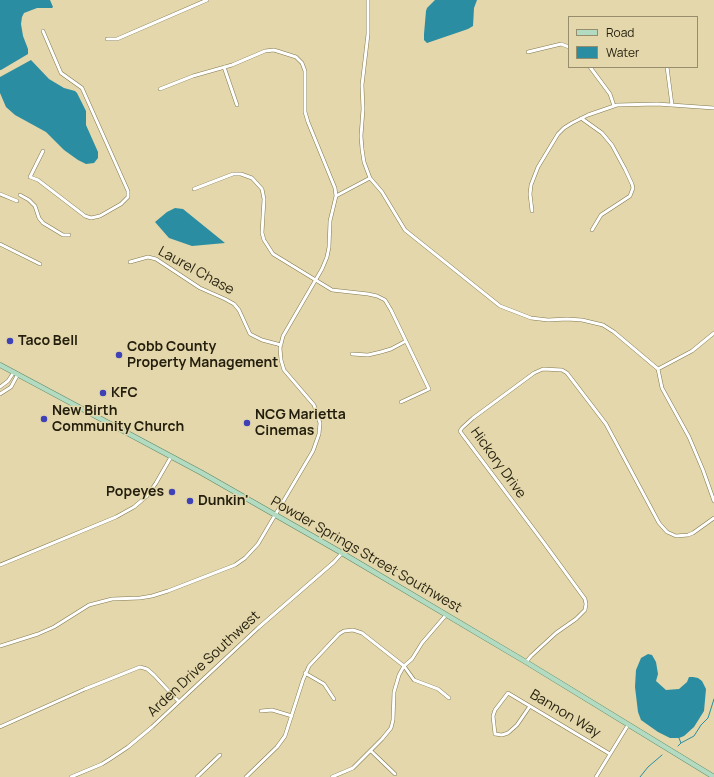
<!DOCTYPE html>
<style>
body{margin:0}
#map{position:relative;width:714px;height:777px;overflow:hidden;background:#e3d7ab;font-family:Manrope,sans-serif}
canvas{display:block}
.legend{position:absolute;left:568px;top:16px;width:130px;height:52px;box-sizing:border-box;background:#e3d7ab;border:1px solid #968d6c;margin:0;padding:5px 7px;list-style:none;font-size:12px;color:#231e0d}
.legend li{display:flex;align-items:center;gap:8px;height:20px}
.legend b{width:20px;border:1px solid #968d6c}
</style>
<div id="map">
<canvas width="714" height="777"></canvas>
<ul class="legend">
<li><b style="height:5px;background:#b3dbc1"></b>Road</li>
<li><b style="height:11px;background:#2a8da2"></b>Water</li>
</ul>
</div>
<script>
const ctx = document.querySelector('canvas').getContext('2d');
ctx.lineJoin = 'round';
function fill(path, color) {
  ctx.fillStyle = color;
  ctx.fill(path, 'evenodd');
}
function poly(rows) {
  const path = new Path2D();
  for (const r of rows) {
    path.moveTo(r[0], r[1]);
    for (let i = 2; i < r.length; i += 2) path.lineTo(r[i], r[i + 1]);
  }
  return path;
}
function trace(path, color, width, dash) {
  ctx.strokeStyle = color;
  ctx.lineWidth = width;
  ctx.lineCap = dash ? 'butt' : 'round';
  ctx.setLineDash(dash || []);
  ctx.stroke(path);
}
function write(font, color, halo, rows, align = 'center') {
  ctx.font = font + ' Manrope,sans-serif';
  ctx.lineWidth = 3;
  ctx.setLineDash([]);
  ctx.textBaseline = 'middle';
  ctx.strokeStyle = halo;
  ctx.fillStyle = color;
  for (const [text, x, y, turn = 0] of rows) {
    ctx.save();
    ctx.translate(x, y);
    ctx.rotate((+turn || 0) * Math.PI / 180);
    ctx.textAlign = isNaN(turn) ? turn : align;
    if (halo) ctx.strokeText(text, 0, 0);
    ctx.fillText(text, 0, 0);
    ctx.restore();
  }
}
fill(poly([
 [0,0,50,0,53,7,52,8,37,8,24,13,22,17,21,24,23,36,28,49,28,54,1,70,0,70],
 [435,0,477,0,474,8,473,26,468,29,427,43,424,40,424,34,426,11,427,8],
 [31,60,49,79,64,88,75,91,77,93,86,111,86,125,98,152,98,158,94,163,86,164,78,160,64,150,46,132,15,115,6,107,0,93,0,77],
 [175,208,183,209,225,243,192,246,169,238,155,222,167,212],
 [648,654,652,655,656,662,658,674,656,681,666,690,679,689,687,682,689,677,693,677,698,678,702,681,706,689,704,711,694,727,684,736,679,738,670,738,658,732,641,720,638,712,635,687,636,670,641,658]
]), '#2a8da2');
trace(poly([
 [681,743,694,736,701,725,708,718,714,699],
 [678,746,681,743,679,738],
 [640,777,648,767,662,755]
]), '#2a8da2', 1);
const minor = poly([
 [368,0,368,34,362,85,363,109,361,136,362,149,364,162,370,178,382,192,405,230,500,306,531,318,548,320,567,319,582,320,603,325,614,332,658,369,662,388,689,437,703,470,714,501],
 [107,39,117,39,207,0],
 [528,52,557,45,561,44,569,47],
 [224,67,237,105],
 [590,67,610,94,614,106],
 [667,67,672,105],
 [160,89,193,76,232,65,265,51,274,50,296,57,302,63,305,71,305,112,308,122,335,188,336,196],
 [581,118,602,133,612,145,625,169,632,184,633,188,630,196,601,215,592,230],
 [43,151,30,177,38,180,85,216,91,218,100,216,121,204,128,197,128,191,82,88,61,73,43,31],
 [194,189,233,174,241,174,252,178,262,189,264,199,262,233,264,240,273,254,332,290,368,294,377,296,385,300,391,310,429,389,401,402],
 [0,194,17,201],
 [20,195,29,200,35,206,39,218,43,223,63,235,69,235],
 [532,211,530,194,531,185,538,167,558,134,564,128,572,123,588,115,617,105,657,104,714,108],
 [0,244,40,264],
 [130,262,148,257,156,259,200,288,225,299,234,304,239,310,250,334,262,340,281,345],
 [352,354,368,355,381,352,391,349,406,341],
 [658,369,692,351,714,333],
 [0,387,8,381,14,372],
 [0,394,11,387,18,374],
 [0,565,116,517,134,507,147,496,156,483,171,457],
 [0,646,38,634,54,627,89,605,112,599,140,598,152,596,168,591,235,565,245,558,258,544,313,451,319,434,320,423,314,405,284,370,281,360,280,348,283,336,322,269,327,257,329,247,330,221,336,196,370,178],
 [526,662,531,656,556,633,576,619,585,610,586,604,585,599,544,543,462,434,460,431,462,428,473,418,534,373,543,369,562,370,567,373,606,424,659,523,667,532,676,536,688,535,693,533,714,518],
 [305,673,324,684,334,699],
 [530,706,517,725,508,733,502,735,495,734,493,716,495,710,508,693,610,754],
 [261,711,272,710,292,716],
 [0,727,85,689,140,667,147,669,154,675,179,702],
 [371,751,395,774],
 [71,777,102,764,110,759,128,747,152,727,258,628,334,562,342,553],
 [197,777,220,755],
 [246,777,277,747,285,736,303,680,309,666,339,634,344,631,353,630,362,633,404,666,414,680,438,689,449,698],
 [332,777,353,768,382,739,391,728,393,720,394,692,399,675,404,666,412,659,422,643,446,615],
 [596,777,628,725]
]);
const primary = poly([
 [0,365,202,473,342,553,526,662,714,777]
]);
trace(minor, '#82784f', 4);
trace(primary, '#5f8967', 5.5);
trace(minor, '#fff', 3);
trace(primary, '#b3dbc1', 4.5);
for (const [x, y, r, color] of [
 [10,341,4,"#3f42b7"],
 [119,355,4,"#3f42b7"],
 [103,393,4,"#3f42b7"],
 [44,419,4,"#3f42b7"],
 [247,423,4,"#3f42b7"],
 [172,492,4,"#3f42b7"],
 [190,501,4,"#3f42b7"]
]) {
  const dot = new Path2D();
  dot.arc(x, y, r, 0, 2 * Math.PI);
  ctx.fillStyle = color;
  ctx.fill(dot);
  trace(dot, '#e3d7ab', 1.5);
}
write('14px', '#231e0d', '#e3d7ab', [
 ["Laurel Chase",196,271,29],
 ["Hickory Drive",498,463,54],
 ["Powder Springs Street Southwest",366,555,30],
 ["Arden Drive Southwest",204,664,-43],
 ["Bannon Way",565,714,31]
]);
write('bold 14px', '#231e0d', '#e3d7ab', [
 ["Taco Bell",18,341],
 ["Cobb County",127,347],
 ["Property Management",127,363],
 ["KFC",111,393],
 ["New Birth",52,411],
 ["Community Church",52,427],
 ["NCG Marietta",255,415],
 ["Cinemas",255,431],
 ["Popeyes",164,492,"right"],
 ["Dunkin'",198,501]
], 'left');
</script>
